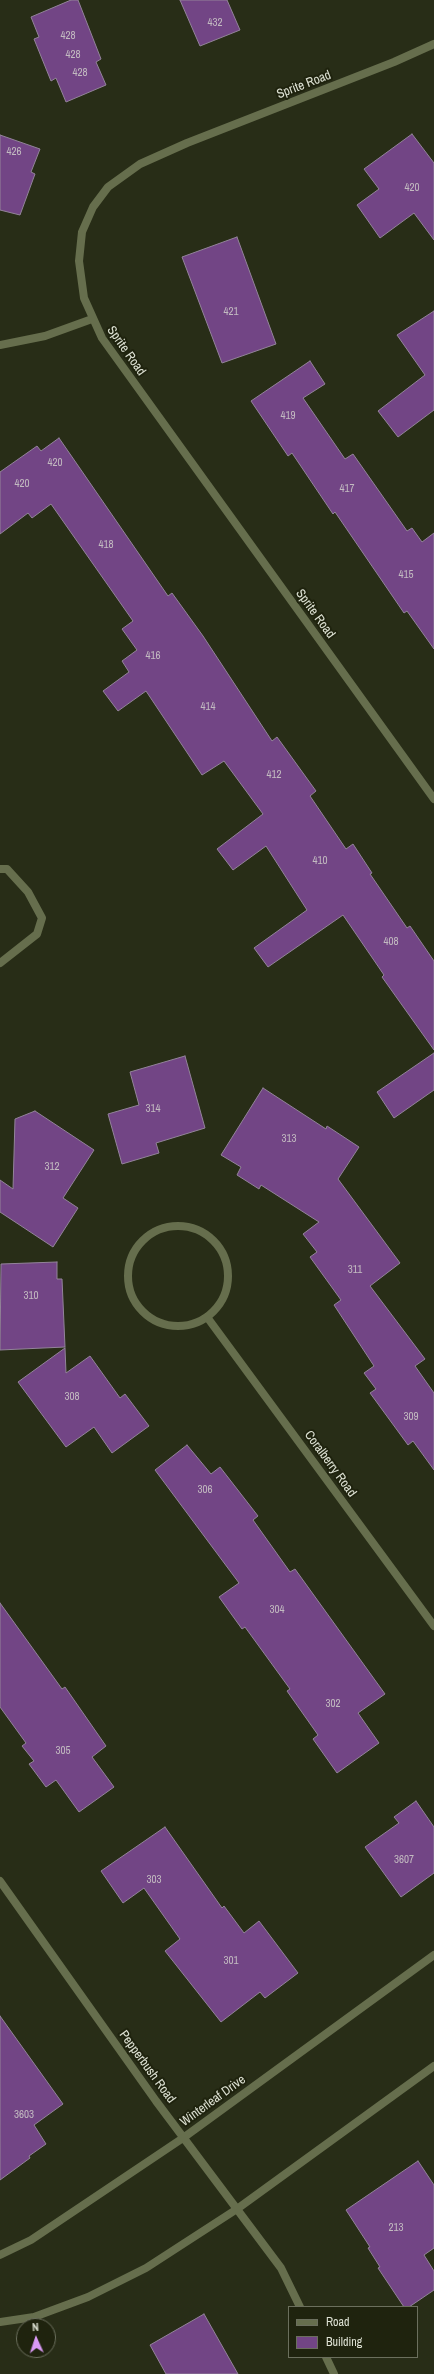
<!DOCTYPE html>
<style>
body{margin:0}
#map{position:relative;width:434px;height:2374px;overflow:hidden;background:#282d17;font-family:"Archivo Narrow",sans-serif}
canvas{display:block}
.legend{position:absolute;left:288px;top:2306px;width:130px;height:52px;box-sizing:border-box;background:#1f230e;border:1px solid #6b6f5d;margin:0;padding:5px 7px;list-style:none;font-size:12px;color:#dde1d3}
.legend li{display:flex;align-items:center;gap:8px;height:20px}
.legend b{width:20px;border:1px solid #6b6f5d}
.north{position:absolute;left:16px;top:2318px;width:40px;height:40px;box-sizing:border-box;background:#1f230e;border:1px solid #6b6f5d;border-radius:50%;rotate:357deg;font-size:11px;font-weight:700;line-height:16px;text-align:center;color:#dde1d3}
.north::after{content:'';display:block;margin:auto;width:14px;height:18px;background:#da9af6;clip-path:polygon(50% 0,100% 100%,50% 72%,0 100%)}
</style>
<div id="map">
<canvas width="434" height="2374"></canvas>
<ul class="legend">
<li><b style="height:5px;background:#666e4d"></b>Road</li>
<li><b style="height:11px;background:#724585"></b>Building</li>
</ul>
<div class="north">N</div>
</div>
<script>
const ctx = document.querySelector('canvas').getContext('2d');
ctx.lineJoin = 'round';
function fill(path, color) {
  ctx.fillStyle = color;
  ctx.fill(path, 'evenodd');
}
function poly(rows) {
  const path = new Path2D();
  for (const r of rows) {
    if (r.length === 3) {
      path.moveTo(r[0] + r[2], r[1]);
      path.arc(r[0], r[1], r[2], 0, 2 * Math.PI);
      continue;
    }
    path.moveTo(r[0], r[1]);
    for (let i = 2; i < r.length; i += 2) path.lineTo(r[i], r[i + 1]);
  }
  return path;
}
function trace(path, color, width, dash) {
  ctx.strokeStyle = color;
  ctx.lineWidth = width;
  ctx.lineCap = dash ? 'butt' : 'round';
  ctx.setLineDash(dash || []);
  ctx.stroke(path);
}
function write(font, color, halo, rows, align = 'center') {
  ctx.font = font + ' "Archivo Narrow",sans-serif';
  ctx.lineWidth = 4;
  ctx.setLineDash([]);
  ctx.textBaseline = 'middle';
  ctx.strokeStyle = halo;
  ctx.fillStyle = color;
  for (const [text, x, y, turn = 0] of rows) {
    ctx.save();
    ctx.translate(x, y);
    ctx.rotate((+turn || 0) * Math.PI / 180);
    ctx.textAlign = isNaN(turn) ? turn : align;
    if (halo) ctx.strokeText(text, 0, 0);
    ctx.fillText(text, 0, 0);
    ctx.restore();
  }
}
const building = poly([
 [71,0,78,0,101,59,96,62,106,85,66,102,56,78,51,81,34,39,39,37,31,17,71,0],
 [180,0,227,0,240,30,200,46,180,0],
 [412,134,434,163,434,240,414,213,380,238,357,205,379,189,364,169,412,134],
 [0,135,40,149,31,172,35,174,20,215,0,210,0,135],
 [237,237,276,344,222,363,182,257,237,237],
 [434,311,434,410,398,437,378,411,425,375,397,335,434,311],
 [310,361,325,384,303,398,345,459,353,454,407,531,412,528,422,542,434,533,434,649,407,611,404,613,335,512,333,514,292,453,288,456,251,401,310,361],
 [59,438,168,596,172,593,203,636,272,741,277,737,316,791,310,796,346,849,353,844,372,873,370,874,407,928,410,926,434,961,434,1050,382,977,384,975,343,915,268,967,254,948,307,910,266,846,233,870,217,849,263,814,224,761,202,775,146,691,118,711,103,691,129,672,122,661,137,650,122,629,133,621,51,504,32,518,28,513,0,534,0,472,37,446,41,451,59,438],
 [434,1053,434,1090,394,1118,377,1092,434,1053],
 [185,1056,205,1128,156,1143,159,1153,122,1164,108,1114,139,1105,130,1072,185,1056],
 [263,1088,326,1129,327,1126,359,1147,338,1179,400,1263,370,1286,425,1359,415,1366,434,1393,434,1470,413,1441,408,1445,370,1393,376,1389,364,1373,374,1366,334,1305,341,1300,310,1257,317,1252,303,1234,319,1222,261,1185,259,1189,237,1175,241,1167,221,1155,263,1088],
 [35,1111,94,1150,63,1198,78,1208,53,1247,0,1212,0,1180,13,1189,15,1119,35,1111],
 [57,1262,57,1279,62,1279,65,1347,0,1350,1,1264,57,1262],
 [65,1348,66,1373,90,1356,120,1398,125,1394,149,1426,112,1453,94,1427,66,1447,18,1382,65,1348],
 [187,1445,211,1474,220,1467,258,1516,253,1520,290,1572,295,1569,385,1694,358,1713,379,1743,337,1773,313,1739,318,1735,287,1691,290,1689,245,1627,242,1629,219,1597,239,1583,155,1470,187,1445],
 [0,1603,62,1689,65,1687,106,1746,92,1757,114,1787,79,1812,56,1780,46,1787,29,1764,34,1761,22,1746,26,1743,0,1707,0,1603],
 [416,1801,434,1827,434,1873,401,1897,365,1847,399,1823,394,1817,416,1801],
 [165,1827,222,1908,224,1906,244,1933,259,1921,298,1973,265,1998,260,1992,221,2022,165,1951,180,1939,144,1888,123,1903,101,1871,165,1827],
 [0,2016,63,2104,34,2125,46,2144,29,2156,30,2158,0,2180,0,2016],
 [418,2161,434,2185,434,2248,424,2255,434,2271,434,2290,409,2307,404,2307,378,2268,380,2267,368,2248,370,2247,346,2210,418,2161],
 [204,2314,238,2374,166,2374,150,2345,204,2314]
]);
fill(building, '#724585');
trace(building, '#93849a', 1);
trace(poly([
 [0,345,45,336,92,319],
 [0,869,7,869,28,892,42,918,37,934,0,963]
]), '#666e4d', 8);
trace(poly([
 [434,44,394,62,187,143,140,164,108,187,93,207,82,232,79,261,84,298,102,338,434,799],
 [178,1276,50],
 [207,1317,434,1626],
 [0,1881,156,2101,281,2268,300,2307],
 [0,2255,31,2240,183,2138,434,1955],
 [0,2322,34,2317,88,2297,146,2268,237,2209,434,2066],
 [326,2357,334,2374]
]), '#666e4d', 8);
write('11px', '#c2bac0', null, [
 ["432",215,23],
 ["428",68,36],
 ["428",73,55],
 ["428",80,73],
 ["426",14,152],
 ["420",412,188],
 ["421",231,312],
 ["419",288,416],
 ["420",55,463],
 ["420",22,484],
 ["417",347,489],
 ["418",106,545],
 ["415",406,575],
 ["416",153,656],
 ["414",208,707],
 ["412",274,775],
 ["410",320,861],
 ["408",391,942],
 ["314",153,1109],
 ["313",289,1139],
 ["312",52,1167],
 ["311",355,1270],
 ["310",31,1296],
 ["308",72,1397],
 ["309",411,1417],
 ["306",205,1490],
 ["304",277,1610],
 ["302",333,1704],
 ["305",63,1751],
 ["3607",404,1860],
 ["303",154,1880],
 ["301",231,1961],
 ["3603",24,2115],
 ["213",396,2228]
]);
write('13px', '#dde1d3', '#1f230e', [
 ["Sprite Road",304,85,-21],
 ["Sprite Road",126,351,55],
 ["Sprite Road",315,614,54],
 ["Coralberry Road",330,1464,54],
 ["Pepperbush Road",147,2067,54],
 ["Winterleaf Drive",213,2101,-36]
]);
</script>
